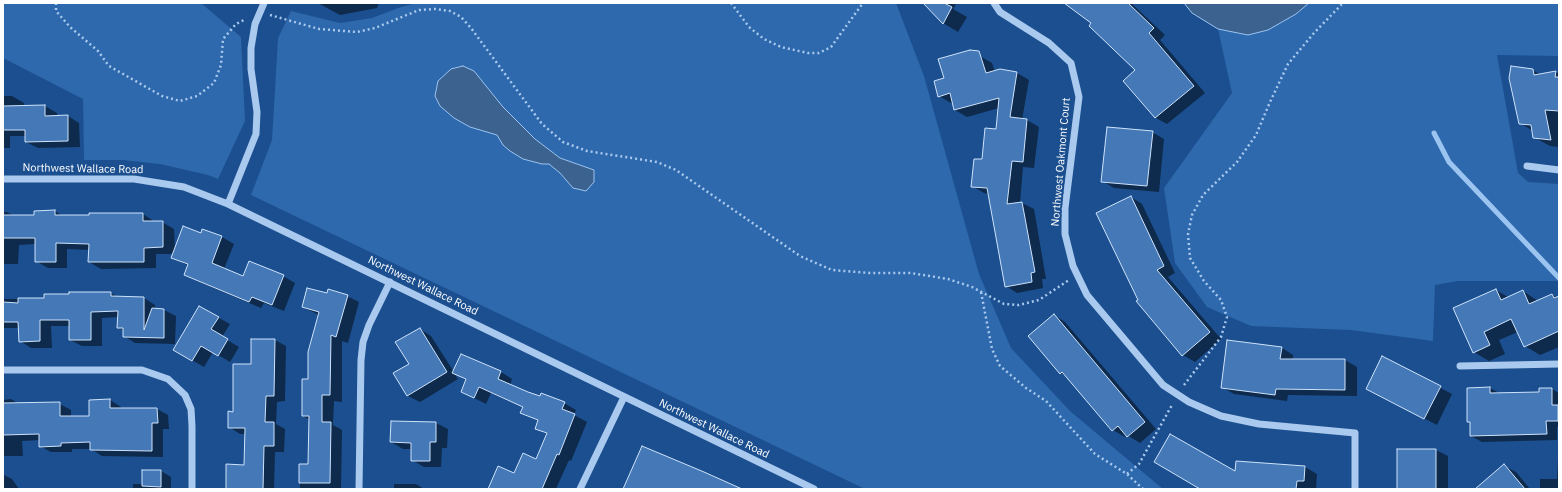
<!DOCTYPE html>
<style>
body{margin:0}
#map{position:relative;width:1562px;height:492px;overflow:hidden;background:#1b4f8f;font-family:"IBM Plex Sans",sans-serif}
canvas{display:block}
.frame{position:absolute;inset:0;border:4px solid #fff;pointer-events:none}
</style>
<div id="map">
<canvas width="1562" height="492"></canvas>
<div class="frame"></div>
</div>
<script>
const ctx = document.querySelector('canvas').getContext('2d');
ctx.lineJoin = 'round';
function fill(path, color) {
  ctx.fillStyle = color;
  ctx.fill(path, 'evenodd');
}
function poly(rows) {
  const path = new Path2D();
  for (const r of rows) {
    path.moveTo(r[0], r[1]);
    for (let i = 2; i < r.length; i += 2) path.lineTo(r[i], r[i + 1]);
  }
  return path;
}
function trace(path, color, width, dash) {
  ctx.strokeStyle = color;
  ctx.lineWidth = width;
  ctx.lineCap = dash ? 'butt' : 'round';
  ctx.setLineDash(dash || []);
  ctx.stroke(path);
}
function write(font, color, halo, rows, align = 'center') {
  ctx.font = font + ' "IBM Plex Sans",sans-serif';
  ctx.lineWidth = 4;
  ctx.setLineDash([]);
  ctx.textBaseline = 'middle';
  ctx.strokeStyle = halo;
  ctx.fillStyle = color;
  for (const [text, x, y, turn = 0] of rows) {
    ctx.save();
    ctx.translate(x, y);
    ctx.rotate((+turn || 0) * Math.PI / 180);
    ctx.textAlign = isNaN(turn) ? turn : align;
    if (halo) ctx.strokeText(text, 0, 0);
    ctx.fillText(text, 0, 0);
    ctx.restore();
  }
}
fill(poly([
 [3,3,201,3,241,37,245,121,218,179,208,175,160,164,123,160,84,160,83,99,3,58],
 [416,3,896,3,924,76,979,274,1011,348,1070,411,1163,489,865,489,251,195,272,140,278,38,291,11,340,23,372,18,398,8],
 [1184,3,1559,3,1559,56,1497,55,1518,173,1528,182,1559,184,1559,281,1458,281,1435,285,1433,341,1351,330,1251,326,1207,307,1175,263,1164,188,1232,93,1218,29,1192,13]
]), '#2e69ad');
const water = poly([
 [1184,3,1309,3,1296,14,1268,30,1248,35,1218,29,1192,13,1184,3],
 [463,66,474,71,503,107,535,139,560,158,594,170,594,182,586,191,573,188,560,173,549,164,542,164,523,159,510,151,503,145,497,135,470,127,454,118,440,106,435,96,438,81,451,69,463,66]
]);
fill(water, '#3c6290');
trace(water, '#9cc4f0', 1);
fill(poly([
 [318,3,379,3,377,8,340,15],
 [924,3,957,3,953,9,967,17,958,32,943,23],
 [1067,3,1131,3,1165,35,1160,40,1205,93,1167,124,1156,118,1124,81,1137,70,1093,23],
 [971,51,992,63,995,72,1000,70,1017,73,1029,80,1022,120,1027,120,1039,127,1034,168,1023,167,1020,203,1022,203,1034,209,1046,279,1042,279,1043,288,1017,293,1006,286,989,194,984,193,972,186,982,160,997,130,999,108,967,117,955,110,953,102,951,103,939,96,945,78],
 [1532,70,1541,75,1556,72,1559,73,1559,147,1550,146,1534,137,1533,131,1520,123],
 [3,96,12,96,24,103,24,107,45,106,57,113,57,117,68,116,79,123,80,147,38,148,26,142,26,136,10,136,10,148,3,148],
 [1152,132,1164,139,1159,192,1114,188,1102,181],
 [1131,197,1142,204,1175,273,1168,277,1221,339,1195,362,1183,355,1139,300],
 [55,211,63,216,143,214,155,222,162,222,174,229,175,251,202,234,203,230,222,237,234,244,224,269,243,277,283,276,295,283,284,311,264,303,261,308,197,281,185,274,189,266,172,257,174,254,156,254,156,268,101,269,89,262,90,250,67,249,67,268,48,268,36,261,36,244,19,245,18,264,3,264,3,212,7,212,14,216,35,216],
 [1496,290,1508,297,1523,291,1538,301,1552,295,1559,298,1559,347,1540,355,1525,346,1518,332,1499,340,1505,354,1489,361,1474,352],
 [111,293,118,297,144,298,155,305,155,309,164,310,176,316,175,344,135,343,124,336,124,331,118,327,118,317,102,318,102,346,82,346,70,340,70,326,51,326,52,348,31,348,20,341,20,328,3,328,3,299,45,299],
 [328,294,347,296,359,302,348,343,342,341,342,402,334,401,333,425,342,430,341,489,300,489,300,465,309,465,310,420,303,416,319,315,303,307],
 [199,307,230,324,222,337,239,347,230,362,213,352,204,367,174,350],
 [1054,315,1065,322,1156,429,1140,443,1127,435,1125,437,1113,430,1069,378,1061,373],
 [420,329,431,336,454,372,461,355,501,372,512,379,510,385,528,393,564,403,576,410,574,415,587,422,571,461,569,460,556,489,495,489,537,460,547,434,536,428,539,421,521,412,523,407,491,393,486,404,474,398,462,391,467,380,454,373,458,379,420,402,408,396,394,374,410,364],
 [275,340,286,346,285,401,277,402,276,424,285,429,284,452,275,452,274,489,227,489,245,466,246,434,240,434,229,427,252,365],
 [1282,348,1293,355,1293,360,1345,360,1357,367,1357,396,1288,395,1287,401,1234,394,1222,387],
 [1383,358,1452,394,1437,425,1367,389],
 [1490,388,1499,393,1540,393,1552,389,1559,393,1559,427,1557,427,1557,440,1482,442,1471,436,1471,423,1468,421],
 [11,399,19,404,60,404,71,410,71,417,90,417,90,401,110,400,121,407,121,409,157,409,168,415,169,429,163,429,163,457,102,456,91,449,72,449,72,452,51,452,40,446,40,440,22,441,23,456,3,456,3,400],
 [436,423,448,429,447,448,442,448,441,467,424,467,412,460,412,449,403,449,391,442],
 [1436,450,1448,456,1448,489,1398,489],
 [1558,459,1559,459,1559,489,1540,489,1540,479,1557,479],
 [1236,463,1305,467,1317,474,1316,489,1202,489,1236,473],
 [1504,466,1516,472,1530,489,1477,489],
 [143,471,161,471,171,477,171,489,133,489,133,484,143,484],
 [4,475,12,479,19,489,3,489,3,476],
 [394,484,416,484,424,489,394,489]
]), '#0007');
trace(poly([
 [1434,133,1449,162,1559,278]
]), '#9cc4f0', 5);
const building = poly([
 [923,3,944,3,952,7,943,24,923,3],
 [1064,3,1128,3,1154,28,1149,33,1194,86,1155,118,1123,81,1135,70,1089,26,1091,23,1064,3],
 [970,50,979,51,986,73,1000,69,1017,72,1010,117,1027,119,1023,162,1012,161,1007,204,1022,202,1035,272,1031,273,1032,282,1005,287,987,188,971,187,974,159,982,159,985,128,996,129,999,98,954,110,950,93,938,97,934,81,944,78,938,59,970,50],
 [1511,66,1533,69,1534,75,1556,71,1555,77,1559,77,1559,111,1545,110,1551,140,1533,138,1531,125,1519,124,1509,78,1511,66],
 [45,105,45,116,68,115,68,141,25,142,25,130,3,130,3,106,45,105],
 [1107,127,1153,131,1147,186,1101,182,1107,127],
 [1131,196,1164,266,1157,270,1210,332,1182,356,1136,301,1138,300,1096,213,1131,196],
 [55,210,55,215,89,215,89,213,143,213,143,221,163,221,163,247,144,248,144,262,88,262,89,244,56,243,56,262,35,262,35,238,3,238,3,215,34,215,34,211,55,210],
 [183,226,201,233,202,229,222,236,212,263,243,276,249,261,284,275,272,305,252,297,249,302,184,275,188,264,171,258,183,226],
 [307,288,327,293,328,289,348,295,336,337,331,335,330,395,322,395,322,422,331,422,330,483,299,483,299,464,308,464,309,416,302,416,302,379,308,379,308,352,319,312,302,307,307,288],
 [1496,289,1501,300,1523,290,1529,304,1552,294,1554,298,1559,296,1559,331,1524,347,1511,319,1484,332,1490,345,1473,353,1453,308,1496,289],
 [69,292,111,292,111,296,144,297,144,330,152,308,164,309,164,338,123,337,123,328,117,328,118,311,91,312,91,340,69,340,69,320,40,320,40,341,19,342,18,322,3,322,3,302,18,303,18,298,44,298,44,294,69,294,69,292],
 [199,306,219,317,211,329,228,339,218,356,201,346,192,361,173,350,199,306],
 [1054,314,1145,422,1127,437,1118,426,1112,431,1062,372,1060,374,1028,336,1054,314],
 [420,328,447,372,407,396,393,373,409,364,395,342,420,328],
 [251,339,275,339,274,396,266,396,265,422,274,422,274,446,264,446,263,489,226,489,226,464,244,465,245,428,228,428,228,411,233,412,233,364,251,364,251,339],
 [1227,340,1282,347,1280,359,1345,359,1345,390,1276,389,1275,395,1221,388,1227,340],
 [461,354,501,371,498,379,528,392,540,396,541,393,565,402,562,409,575,414,559,455,557,454,542,489,488,489,498,466,514,473,523,453,536,459,547,433,535,429,538,420,520,413,523,407,479,387,474,398,461,392,466,379,452,373,461,354],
 [1382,356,1441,386,1424,419,1366,389,1382,356],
 [1490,387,1490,393,1539,392,1539,388,1552,388,1552,405,1558,405,1558,421,1546,421,1547,434,1470,436,1470,422,1467,422,1467,388,1490,387],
 [110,399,110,408,157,408,158,423,152,423,152,451,90,450,90,442,61,443,61,446,39,447,39,434,3,435,3,403,60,402,60,416,89,416,89,400,110,399],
 [391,421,436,422,436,442,430,442,430,461,411,461,411,443,390,442,391,421],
 [1170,434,1235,471,1236,461,1305,466,1304,481,1297,481,1296,489,1200,489,1154,462,1170,434],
 [642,446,704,472,742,489,623,489,642,446],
 [1397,449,1436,449,1436,489,1397,489,1397,449],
 [1504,464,1525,489,1475,489,1504,464],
 [142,470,161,470,161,487,142,486,142,470]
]);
fill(building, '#4478b7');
trace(building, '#cfe3fa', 1);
trace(poly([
 [56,3,56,11,70,27,98,51,109,66,162,96,180,101,197,96,214,83,221,65,223,39,236,24,244,20],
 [731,3,749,27,764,39,781,47,808,53,819,53,831,47,863,3],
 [270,15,319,29,357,32,375,28,419,10,435,9,450,11,461,17,471,28,542,124,563,142,587,151,657,162,676,170,800,256,832,270,870,273,911,273,948,279,972,287,1004,304,1019,305,1039,300,1069,280],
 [981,292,992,349,1000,366,1026,388,1046,401,1095,454,1127,474,1143,489],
 [1184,385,1221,337,1227,317,1221,300,1204,281,1190,258,1188,234,1192,215,1203,195,1237,162,1256,135,1270,102,1288,64,1314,33,1343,3],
 [1127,474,1139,464,1172,405]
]), '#a9c9ee', 2.5, [2, 3]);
trace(poly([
 [994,3,1000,12,1049,43,1071,63,1079,97,1065,208,1065,234,1073,266,1087,295,1163,385,1189,402,1221,416,1259,424,1355,433,1355,489],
 [1527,166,1559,170],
 [3,179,134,179,184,187,228,204,814,489],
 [228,204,256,134,257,112,251,69,251,48,255,24,264,3],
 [1460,366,1559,364],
 [3,370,142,370,168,379,185,395,191,409,192,426,192,489],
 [359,489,361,360,363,342,369,325,390,282],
 [580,489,624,397]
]), '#a9c9ee', 7);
write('11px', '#fff', '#1b4f8f', [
 ["Northwest Oakmont Court",1061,162,-85],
 ["Northwest Wallace Road",83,169,1],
 ["Northwest Wallace Road",423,286,26],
 ["Northwest Wallace Road",714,429,26]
]);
</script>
